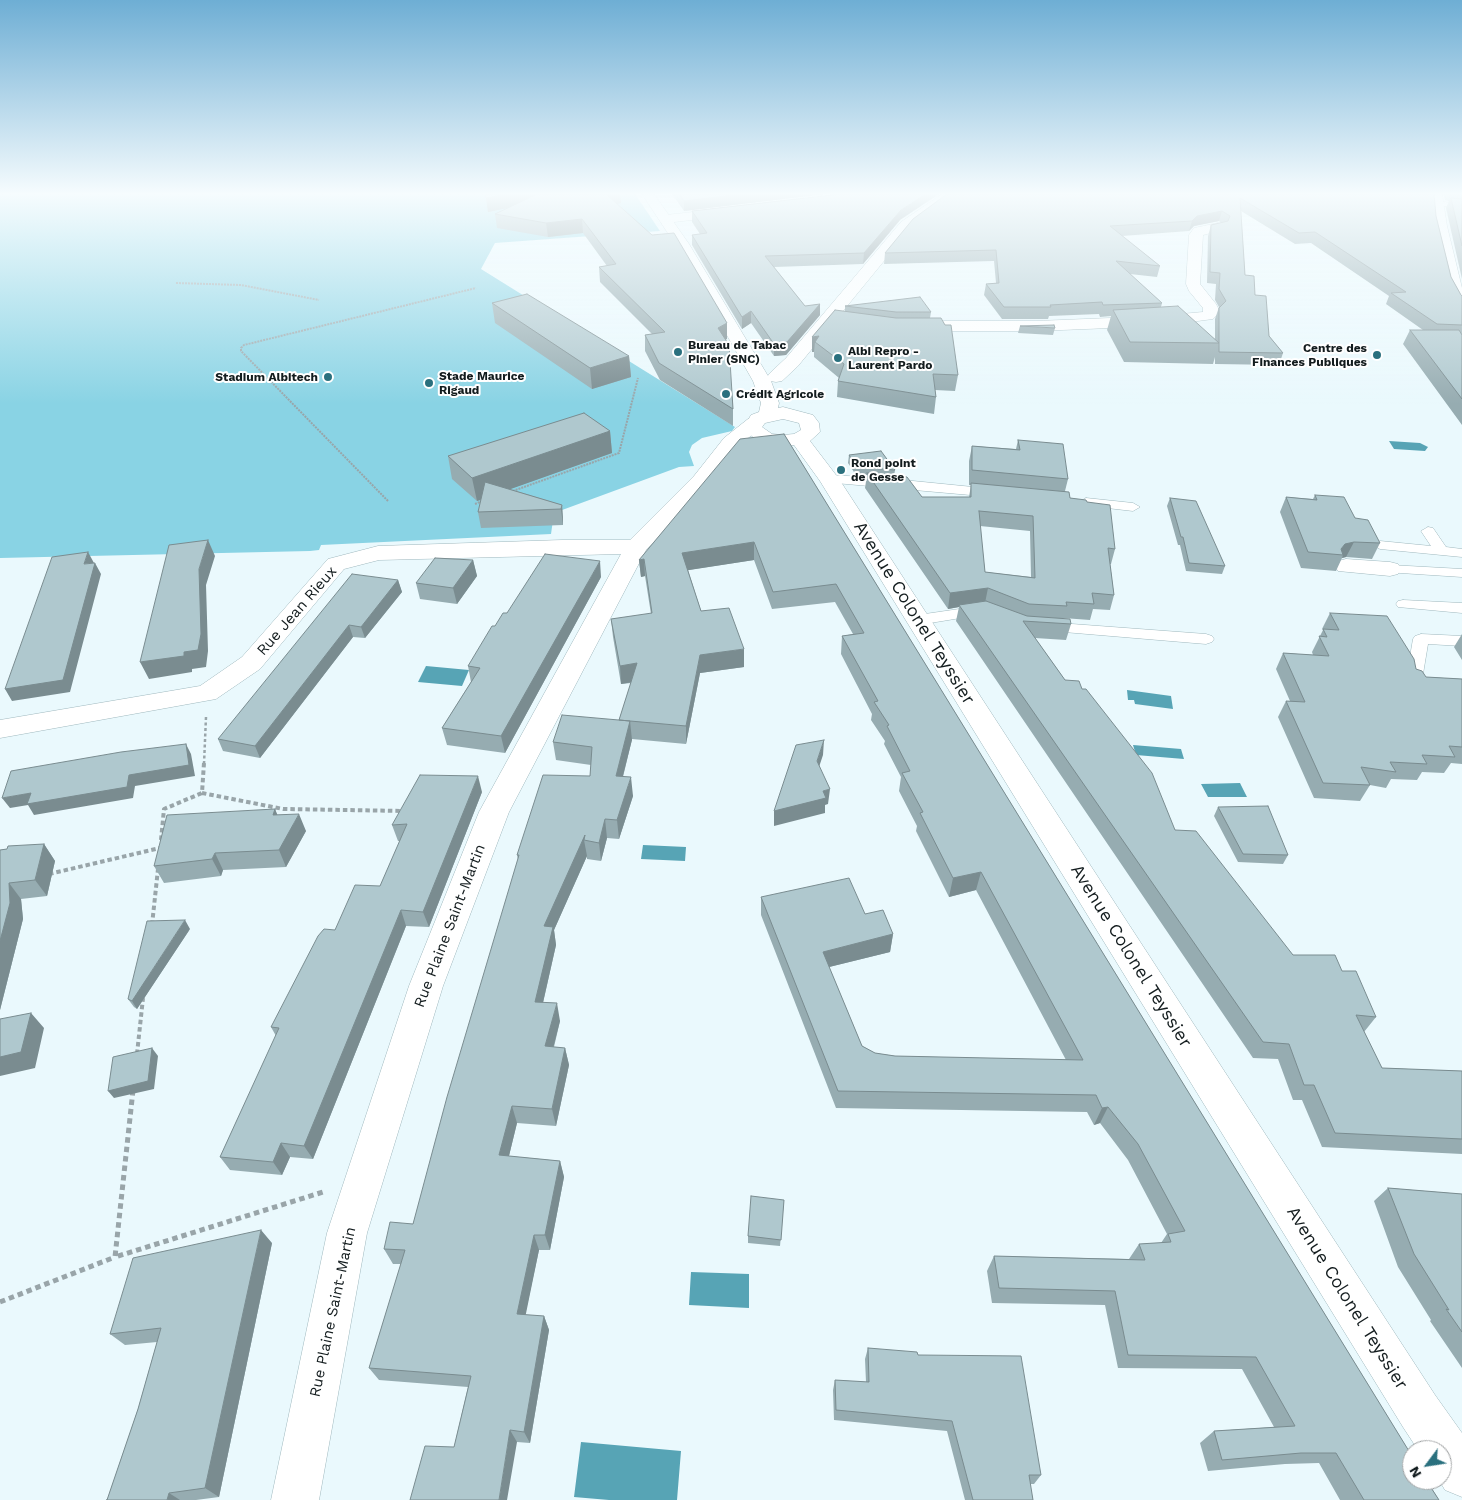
<!DOCTYPE html>
<meta charset="utf-8">
<style>
body{margin:0}
#map{position:relative;width:1462px;height:1500px;overflow:hidden;background:#eaf9fd;font-family:"Work Sans",sans-serif}
canvas{display:block}
.north{position:absolute;left:1402px;top:1440px;width:50px;height:50px;box-sizing:border-box;background:#fff;border:1px solid #a1a4a5;border-radius:50%;rotate:239deg;font-size:14px;font-weight:700;line-height:20px;text-align:center;color:#131c1e}
.north::after{content:'';display:block;margin:auto;width:18px;height:22px;background:#2a707e;clip-path:polygon(50% 0,100% 100%,50% 72%,0 100%)}
</style>
<div id="map">
<canvas width="1462" height="1500"></canvas>
<div class="north">N</div>
</div>
<script>
const ctx = document.querySelector('canvas').getContext('2d');
ctx.lineJoin = 'round';
function fill(path, color) {
  ctx.fillStyle = color;
  ctx.fill(path, 'evenodd');
}
function poly(rows) {
  const path = new Path2D();
  for (const r of rows) {
    path.moveTo(r[0], r[1]);
    for (let i = 2; i < r.length; i += 2) path.lineTo(r[i], r[i + 1]);
  }
  return path;
}
function trace(path, color, width, dash) {
  ctx.strokeStyle = color;
  ctx.lineWidth = width;
  ctx.lineCap = dash ? 'butt' : 'round';
  ctx.setLineDash(dash || []);
  ctx.stroke(path);
}
function write(font, color, halo, rows, align = 'center') {
  ctx.font = font + ' "Work Sans",sans-serif';
  ctx.lineWidth = 4;
  ctx.setLineDash([]);
  ctx.textBaseline = 'middle';
  ctx.strokeStyle = halo;
  ctx.fillStyle = color;
  for (const [text, x, y, turn = 0] of rows) {
    ctx.save();
    ctx.translate(x, y);
    ctx.rotate((+turn || 0) * Math.PI / 180);
    ctx.textAlign = isNaN(turn) ? turn : align;
    if (halo) ctx.strokeText(text, 0, 0);
    ctx.fillText(text, 0, 0);
    ctx.restore();
  }
}
fill(poly([
 [0,194,635,194,660,231,495,243,481,269,735,427,732,431,702,438,692,445,689,452,694,466,679,467,554,513,551,534,321,545,319,550,310,551,0,558]
]), '#89d3e4');
fill(poly([
 [1389,441,1420,443,1428,447,1425,451,1394,449],
 [426,666,469,670,462,686,418,682],
 [1127,690,1171,696,1173,709,1135,704,1134,700,1128,700],
 [1133,745,1181,749,1184,759,1136,755],
 [1240,783,1247,797,1208,797,1201,784],
 [643,845,686,847,685,861,641,859],
 [691,1272,749,1274,749,1308,689,1305],
 [581,1442,681,1451,677,1500,609,1500,574,1497]
]), '#57a4b5');
const service = poly([
 [1435,201,1462,204,1462,208,1435,205,1435,201],
 [829,475,883,478,993,489,1000,493,993,497,824,482,823,479,829,475],
 [1086,498,1133,503,1140,507,1133,511,1081,505,1079,502,1086,498],
 [1428,527,1433,528,1446,547,1462,549,1462,557,1380,549,1373,545,1380,541,1431,546,1421,531,1428,527],
 [1390,565,1462,569,1462,577,1385,572,1383,569,1385,566,1390,565],
 [1403,600,1462,603,1462,613,1398,607,1396,604,1398,601,1403,600],
 [980,606,985,608,988,611,985,614,918,625,913,623,910,620,913,617,918,615,980,606],
 [1045,622,1206,634,1212,636,1214,639,1212,642,1206,644,1040,630,1037,627,1040,624,1045,622],
 [1421,634,1462,636,1462,646,1428,644,1422,680,1420,684,1414,685,1408,684,1406,680,1413,639,1415,636,1421,634]
]);
const minor = poly([
 [1430,194,1442,194,1447,226,1462,288,1462,308,1457,306,1447,287,1433,226,1430,194],
 [729,208,735,212,734,215,666,223,659,219,666,215,729,208],
 [1218,223,1225,227,1223,230,1203,235,1200,284,1216,304,1220,312,1213,319,1159,326,1037,331,915,331,909,329,907,326,909,323,915,321,1037,321,1159,316,1203,312,1203,308,1189,291,1186,284,1189,235,1194,228,1218,223],
 [755,417,762,419,764,423,762,427,738,446,708,484,646,550,509,812,443,986,367,1233,319,1500,271,1500,327,1233,409,986,479,812,621,554,379,560,344,569,260,669,216,699,0,738,0,720,200,686,242,657,328,559,378,546,562,540,630,540,694,476,724,438,748,419,755,417],
 [1346,559,1390,562,1398,564,1401,569,1398,574,1390,576,1338,571,1335,566,1338,561,1346,559]
]);
const tertiary = poly([
 [942,194,955,194,911,228,798,366,782,381,776,382,770,381,767,377,770,373,786,358,901,222,942,194]
]);
const secondary = poly([
 [642,194,654,194,689,244,771,381,779,403,778,408,783,407,813,415,819,423,820,432,810,441,839,479,1435,1395,1462,1433,1462,1497,1445,1490,1439,1480,1442,1480,1442,1450,1418,1450,1403,1427,820,481,794,445,783,447,760,443,746,431,744,427,751,415,759,412,761,403,753,381,675,244,642,194],
 [783,419,799,423,801,430,794,434,783,435,772,434,762,427,765,423,783,419]
]);
trace(service, '#9fb8be', 1);
trace(minor, '#9fb8be', 1);
trace(tertiary, '#9fb8be', 1);
trace(secondary, '#9fb8be', 1);
trace(poly([
 [176,283,241,285,319,300],
 [510,492,619,453,638,378],
 [388,501,241,351,241,348,244,345,476,288],
 [475,504,482,501]
]), '#99a5a9', 2, [2, 1]);
trace(poly([
 [204,764,206,717]
]), '#99a5a9', 2.5, [3, 2.5]);
trace(poly([
 [204,763,202,793,283,809,403,811],
 [161,840,164,809,202,793],
 [49,874,160,848],
 [152,925,158,869],
 [137,1054,143,998]
]), '#99a5a9', 4, [4.5, 3]);
trace(poly([
 [133,1090,115,1257,323,1192],
 [0,1302,115,1257]
]), '#99a5a9', 5, [5.5, 4]);
fill(service, '#fff');
fill(minor, '#fff');
fill(tertiary, '#fff');
fill(secondary, '#fff');
fill(poly([
 [486,194,620,194,621,203,617,204,727,323,727,339,725,339,733,409,733,426,660,380,645,351,645,335,652,334,600,282,599,267,607,266,583,233,548,237,497,228,495,214,508,208,488,212],
 [672,194,824,194,684,211],
 [947,194,1434,194,1436,216,1451,277,1461,295,1462,296,1462,425,1403,344,1410,330,1423,330,1386,304,1389,296,1311,243,1295,244,1241,211,1245,275,1255,295,1269,336,1283,353,1279,365,1215,364,1215,357,1213,364,1124,362,1107,330,1111,316,1100,317,1099,314,1049,316,1048,319,1002,319,984,295,986,284,996,283,994,261,884,264,885,253],
 [1219,221,1221,223,1211,225,1208,236,1207,283,1216,284,1215,300,1219,307,1215,319,1215,339,1161,307,1162,303,1130,274,1157,277,1160,266,1122,236,1189,231,1194,226],
 [1443,194,1462,194,1462,279,1446,208,1449,201,1445,200],
 [832,195,900,220,863,264,774,267,805,306,820,315,786,355,774,356,751,323,742,329,692,245,692,235,700,234,692,222,692,211],
 [492,303,629,356,631,377,592,389,495,323],
 [845,306,931,312,930,318,958,375,955,391,935,390,936,397,934,414,837,397,838,381,839,378,814,357,814,352,812,352,812,337,845,311],
 [1020,326,1055,328,1053,335,1018,333],
 [610,431,612,453,510,489,562,505,563,520,563,525,481,528,478,512,481,500,477,501,452,479,448,456],
 [784,434,1439,1500,1340,1500,1319,1463,1285,1464,1208,1471,1200,1443,1214,1431,1274,1427,1242,1369,1118,1368,1105,1305,992,1303,987,1271,994,1256,1129,1259,1139,1244,1161,1243,1167,1234,1128,1160,1100,1123,1094,1125,1087,1112,836,1108,761,915,761,897,865,914,893,934,890,952,829,967,862,1046,875,1053,895,1056,1066,1060,976,890,949,897,916,831,917,826,899,791,901,777,884,744,885,741,871,720,872,714,841,654,842,636,853,634,835,602,772,609,754,560,688,570,701,611,744,667,700,673,686,744,632,739,623,777,633,796,619,839,607,838,601,861,587,859,587,856,554,930,556,945,543,1003,560,1021,554,1047,565,1048,569,1065,556,1126,517,1123,509,1156,560,1161,564,1177,550,1250,539,1250,525,1315,544,1316,549,1330,530,1443,517,1442,454,1447,468,1387,379,1380,369,1368,401,1264,393,1264,384,1249,413,1224,518,860,517,855,590,776,591,765,556,760,553,742,619,720,631,683,621,684,613,637,611,619,651,614,645,576,641,577,639,560],
 [1018,440,1068,479,1065,491,1070,498,1087,502,1115,549,1111,564,1110,564,1114,595,1110,610,1093,609,1090,620,1063,618,1071,624,1066,640,1035,638,1065,680,1082,689,1175,830,1293,955,1342,971,1376,1017,1364,1032,1382,1068,1462,1071,1462,1154,1322,1147,1302,1100,1293,1100,1278,1059,1253,1058,956,621,959,607,948,609,865,488,867,475,856,475,848,463,849,455,895,470,894,476,922,497,969,497,971,485,969,485,969,461,972,446,1016,449],
 [980,526,1030,531,1031,577,985,572],
 [1315,495,1355,518,1380,543,1372,559,1346,557,1342,558,1336,571,1301,568,1280,512,1286,497,1313,499],
 [1170,498,1225,566,1222,574,1186,571,1180,545,1178,545,1167,506],
 [473,560,477,576,457,604,420,599,416,583],
 [601,577,505,753,447,745,442,728,471,682,468,666,495,626,507,613],
 [398,580,402,592,365,638,353,637,260,758,223,751,218,739],
 [1330,613,1416,669,1426,677,1462,679,1462,764,1451,763,1444,773,1422,772,1417,780,1391,779,1386,788,1370,785,1360,801,1314,798,1278,717,1286,701,1290,701,1276,669,1283,653,1313,655,1312,652,1323,630,1322,629],
 [1462,634,1462,660,1454,647],
 [482,792,429,927,406,926,313,1159,290,1157,282,1175,230,1170,220,1157,276,1036,271,1027,335,930,380,886,400,841,398,841,392,825],
 [1218,807,1288,855,1283,864,1238,862,1214,816],
 [275,809,277,815,306,831,286,867,223,870,221,876,164,883,154,866],
 [44,844,55,861,47,896,21,899,23,919,0,1010,0,850],
 [190,929,137,1009,134,1007,128,999],
 [1388,1188,1462,1194,1462,1368,1430,1321,1431,1320,1398,1267,1374,1201],
 [784,1200,780,1246,748,1243,748,1236],
 [272,1243,219,1497,196,1500,106,1500,107,1500,138,1409,157,1342,125,1345,110,1334],
 [868,1348,918,1355,1041,1475,1034,1484,1030,1484,1033,1500,965,1500,947,1431,834,1420,833,1390,835,1380,866,1382,865,1359]
]), '#96acb1');
fill(poly([
 [510,194,534,194,535,202,488,212,486,198],
 [606,194,620,194,621,203,607,206],
 [743,194,824,194,684,211,684,201],
 [926,194,939,194,900,220,863,264,864,253,901,210],
 [1222,211,1219,221,1194,226,1189,231,1192,221,1197,216],
 [582,219,583,233,548,237,546,223],
 [820,304,820,315,786,355,774,356,774,344],
 [751,311,751,323,742,329,742,317],
 [727,323,727,339,718,344,718,328],
 [819,336,815,342,814,352,812,352,812,337],
 [629,356,631,377,592,389,590,368],
 [610,431,612,453,477,501,472,478],
 [562,505,563,520,563,525,561,509],
 [208,540,215,556,206,585,208,651,206,667,192,669,192,672,149,679,140,662,184,652,199,569],
 [754,542,754,560,683,571,682,553],
 [1354,542,1346,557,1342,558,1343,555,1341,549,1345,544],
 [88,552,94,563,84,564],
 [644,559,645,576,641,577,639,560],
 [473,560,477,576,457,604,453,588],
 [600,561,601,577,505,753,501,736],
 [95,563,101,574,70,692,12,701,5,689],
 [398,580,402,592,365,638,361,627],
 [988,588,985,603,959,605,959,607,948,609,950,593],
 [349,625,353,637,260,758,255,746],
 [744,649,744,667,700,673,686,744,686,726,700,655],
 [637,663,639,681,621,684,620,666],
 [630,721,632,740,618,795,616,776],
 [824,740,823,755,816,776,817,761],
 [186,744,191,754,195,776,135,786,133,798,34,815,28,805,10,808,2,798,129,775],
 [478,776,482,792,429,927,423,912],
 [631,777,633,796,619,839,617,820],
 [830,789,828,804,825,805,825,813,774,826,774,811,823,791],
 [275,809,282,826,273,815],
 [299,814,306,831,286,867,279,850],
 [605,819,607,838,601,861,599,843],
 [585,835,584,840,587,856,554,930,556,945,539,1020,535,1002,544,926],
 [44,844,55,861,47,896,35,880],
 [215,853,223,870,221,876,212,859],
 [981,872,976,890,949,897,953,878],
 [9,883,21,899,23,919,0,1010,0,941],
 [401,910,406,926,313,1159,304,1146],
 [185,920,190,929,137,1009,132,1001],
 [893,934,890,952,821,969,823,952],
 [557,1003,560,1021,549,1064,545,1046],
 [31,1013,44,1028,35,1068,0,1076,0,1057],
 [152,1048,158,1056,154,1089,114,1098,108,1091],
 [565,1048,569,1065,556,1126,552,1109],
 [512,1106,517,1123,505,1172,499,1155],
 [1108,1107,1100,1123,1094,1125,1102,1108],
 [281,1143,290,1157,282,1175,273,1162],
 [560,1161,564,1177,550,1250,545,1235],
 [261,1230,272,1243,219,1497,205,1488],
 [534,1235,539,1250,523,1328,517,1314],
 [544,1316,549,1330,530,1443,524,1432],
 [510,1430,517,1442,507,1500,499,1500],
 [169,1493,180,1500,167,1500]
]), '#7a8c90');
const building = poly([
 [486,194,510,194,486,198,486,194],
 [535,194,606,194,652,235,674,233,727,323,718,328,729,345,733,409,659,363,645,335,665,332,599,267,616,264,582,219,546,223,495,214,535,195,535,194],
 [679,194,743,194,684,201,679,194],
 [836,194,926,194,901,210,864,253,765,256,805,306,820,304,787,342,774,344,751,311,742,317,692,235,707,233,692,211,832,195,836,194],
 [947,194,1434,194,1436,216,1451,277,1461,295,1462,296,1462,325,1437,324,1391,293,1406,292,1315,232,1299,233,1240,198,1245,275,1254,276,1255,295,1266,296,1269,336,1283,353,1219,352,1219,308,1226,301,1219,289,1220,273,1210,272,1211,225,1228,221,1230,216,1222,211,1197,216,1192,221,1110,226,1160,266,1116,261,1162,303,1103,305,1102,302,1050,305,1051,307,1004,307,986,284,999,283,996,250,885,253,913,219,947,194],
 [1451,198,1462,199,1462,246,1451,198],
 [527,294,629,356,590,368,492,303,527,294],
 [920,297,931,312,896,312,845,306,920,297],
 [1178,306,1219,343,1130,342,1113,310,1178,306],
 [835,310,896,318,941,318,945,325,951,325,958,375,933,374,936,397,838,381,844,364,815,342,819,336,812,337,835,310],
 [1054,325,1055,328,1020,326,1054,325],
 [1410,330,1459,330,1462,335,1462,399,1410,330],
 [584,413,610,431,472,478,448,456,584,413],
 [784,434,1412,1456,1412,1480,1426,1480,1439,1500,1364,1500,1336,1453,1301,1453,1222,1460,1214,1431,1295,1426,1256,1357,1128,1355,1115,1291,999,1288,994,1256,1145,1260,1139,1244,1171,1242,1168,1234,1185,1231,1138,1144,1108,1107,1102,1108,1096,1095,838,1091,761,897,849,878,865,914,883,910,893,934,823,952,862,1046,875,1053,895,1056,1083,1060,981,872,953,878,920,813,923,812,902,773,910,771,887,726,889,725,874,702,878,701,842,636,864,633,836,584,773,592,754,542,682,553,701,611,729,608,744,649,700,655,686,726,619,720,637,663,620,666,611,619,652,613,644,559,639,560,740,439,784,434],
 [1018,440,1063,444,1068,479,972,470,972,446,1020,450,1018,440],
 [881,451,895,470,857,467,849,455,881,451],
 [867,473,907,477,922,497,971,497,971,483,1069,492,1070,498,1086,500,1087,502,1110,505,1115,549,1108,548,1114,595,1092,593,1094,604,1066,602,1067,606,1029,604,988,588,950,593,867,473],
 [979,511,1033,516,1035,578,985,572,979,511],
 [485,482,562,505,561,509,478,512,485,482],
 [1315,495,1344,497,1355,518,1368,520,1380,543,1354,542,1345,544,1341,549,1343,555,1308,552,1286,497,1317,500,1315,495],
 [1170,498,1196,501,1225,566,1189,563,1183,537,1181,537,1170,498],
 [208,540,199,569,201,634,198,650,184,652,184,656,140,662,169,545,208,540],
 [88,552,84,564,95,563,63,680,5,689,52,557,88,552],
 [545,554,600,561,501,736,442,728,480,668,468,666,492,626,495,626,503,613,507,613,545,554],
 [435,558,473,560,453,588,416,583,435,558],
 [352,574,398,580,361,627,349,625,255,746,218,739,352,574],
 [986,601,1027,616,1070,619,1071,624,1023,621,1065,680,1079,681,1082,689,1086,689,1152,773,1175,830,1196,831,1293,955,1335,955,1342,971,1356,971,1376,1017,1356,1015,1382,1068,1462,1071,1462,1139,1335,1133,1314,1085,1304,1085,1289,1044,1263,1042,959,605,986,601],
 [1330,613,1387,616,1414,659,1416,669,1422,671,1426,677,1462,679,1462,747,1449,746,1455,757,1422,755,1427,764,1390,762,1396,772,1361,767,1370,785,1323,783,1286,701,1305,702,1283,653,1329,656,1319,636,1327,637,1323,629,1339,630,1330,613],
 [562,715,630,721,616,776,631,777,617,820,605,819,599,843,584,840,585,835,544,926,553,927,535,1002,557,1003,545,1046,565,1048,552,1109,512,1106,499,1155,560,1161,545,1235,534,1235,517,1314,544,1316,524,1432,510,1430,499,1500,410,1500,425,1446,454,1447,471,1376,369,1368,405,1250,384,1249,390,1222,413,1224,447,1097,519,855,517,855,543,775,590,776,592,747,553,742,562,715],
 [824,740,817,761,830,789,823,791,826,798,774,811,796,745,824,740],
 [186,744,189,765,129,775,127,787,27,804,31,793,2,798,11,771,121,752,186,744],
 [420,775,478,776,423,912,401,910,304,1146,281,1143,273,1162,220,1157,279,1028,271,1027,318,936,324,929,335,930,355,885,380,886,407,824,392,825,420,775],
 [1268,806,1288,855,1243,854,1218,807,1268,806],
 [275,809,273,815,299,814,279,850,215,853,212,859,154,866,167,815,275,809],
 [44,844,35,880,9,883,10,903,0,941,0,850,7,849,8,846,44,844],
 [185,920,132,1001,128,999,147,921,185,920],
 [31,1013,21,1052,0,1057,0,1019,31,1013],
 [152,1048,148,1081,108,1091,113,1057,152,1048],
 [1388,1188,1462,1194,1462,1332,1446,1309,1449,1310,1414,1254,1388,1188],
 [751,1196,784,1200,781,1240,748,1236,751,1196],
 [261,1230,205,1488,169,1493,167,1500,106,1500,107,1500,138,1409,161,1328,110,1334,133,1258,261,1230],
 [868,1348,917,1352,918,1355,1021,1356,1041,1475,1029,1475,1033,1500,973,1500,952,1421,836,1410,835,1380,869,1382,868,1348]
]);
fill(building, '#afc8ce');
trace(building, '#7a8c90', 1);
const sky = ctx.createLinearGradient(0, 0, 0, 404);
sky.addColorStop(0, '#6eaed4');
sky.addColorStop(0.48, '#f6fcfe');
sky.addColorStop(1, '#f6fcfe00');
ctx.fillStyle = sky;
ctx.fillRect(0, 0, 1462, 404);
for (const [x, y, r, color] of [
 [678,352,5,"#2a707e"],
 [1377,355,5,"#2a707e"],
 [838,358,5,"#2a707e"],
 [328,377,5,"#2a707e"],
 [429,383,5,"#2a707e"],
 [726,394,5,"#2a707e"],
 [841,470,5,"#2a707e"]
]) {
  const dot = new Path2D();
  dot.arc(x, y, r, 0, 2 * Math.PI);
  ctx.fillStyle = color;
  ctx.fill(dot);
  trace(dot, '#fff', 2);
}
write('bold 12px', '#131c1e', '#fff', [
 ["Bureau de Tabac",688,345],
 ["Pinier (SNC)",688,359],
 ["Centre des",1367,348,"right"],
 ["Finances Publiques",1367,362,"right"],
 ["Albi Repro -",848,351],
 ["Laurent Pardo",848,365],
 ["Stade Maurice",439,376],
 ["Rigaud",439,390],
 ["Stadium Albitech",318,377,"right"],
 ["Crédit Agricole",736,394],
 ["Rond point",851,463],
 ["de Gesse",851,477]
], 'left');
write('15px', '#131c1e', '#fff', [
 ["Rue Jean Rieux",297,611,-49],
 ["Rue Plaine Saint-Martin",450,926,-69],
 ["Rue Plaine Saint-Martin",333,1312,-78]
]);
write('18px', '#131c1e', '#fff', [
 ["Avenue Colonel Teyssier",914,613,58],
 ["Avenue Colonel Teyssier",1131,956,58],
 ["Avenue Colonel Teyssier",1347,1298,58]
]);
</script>
